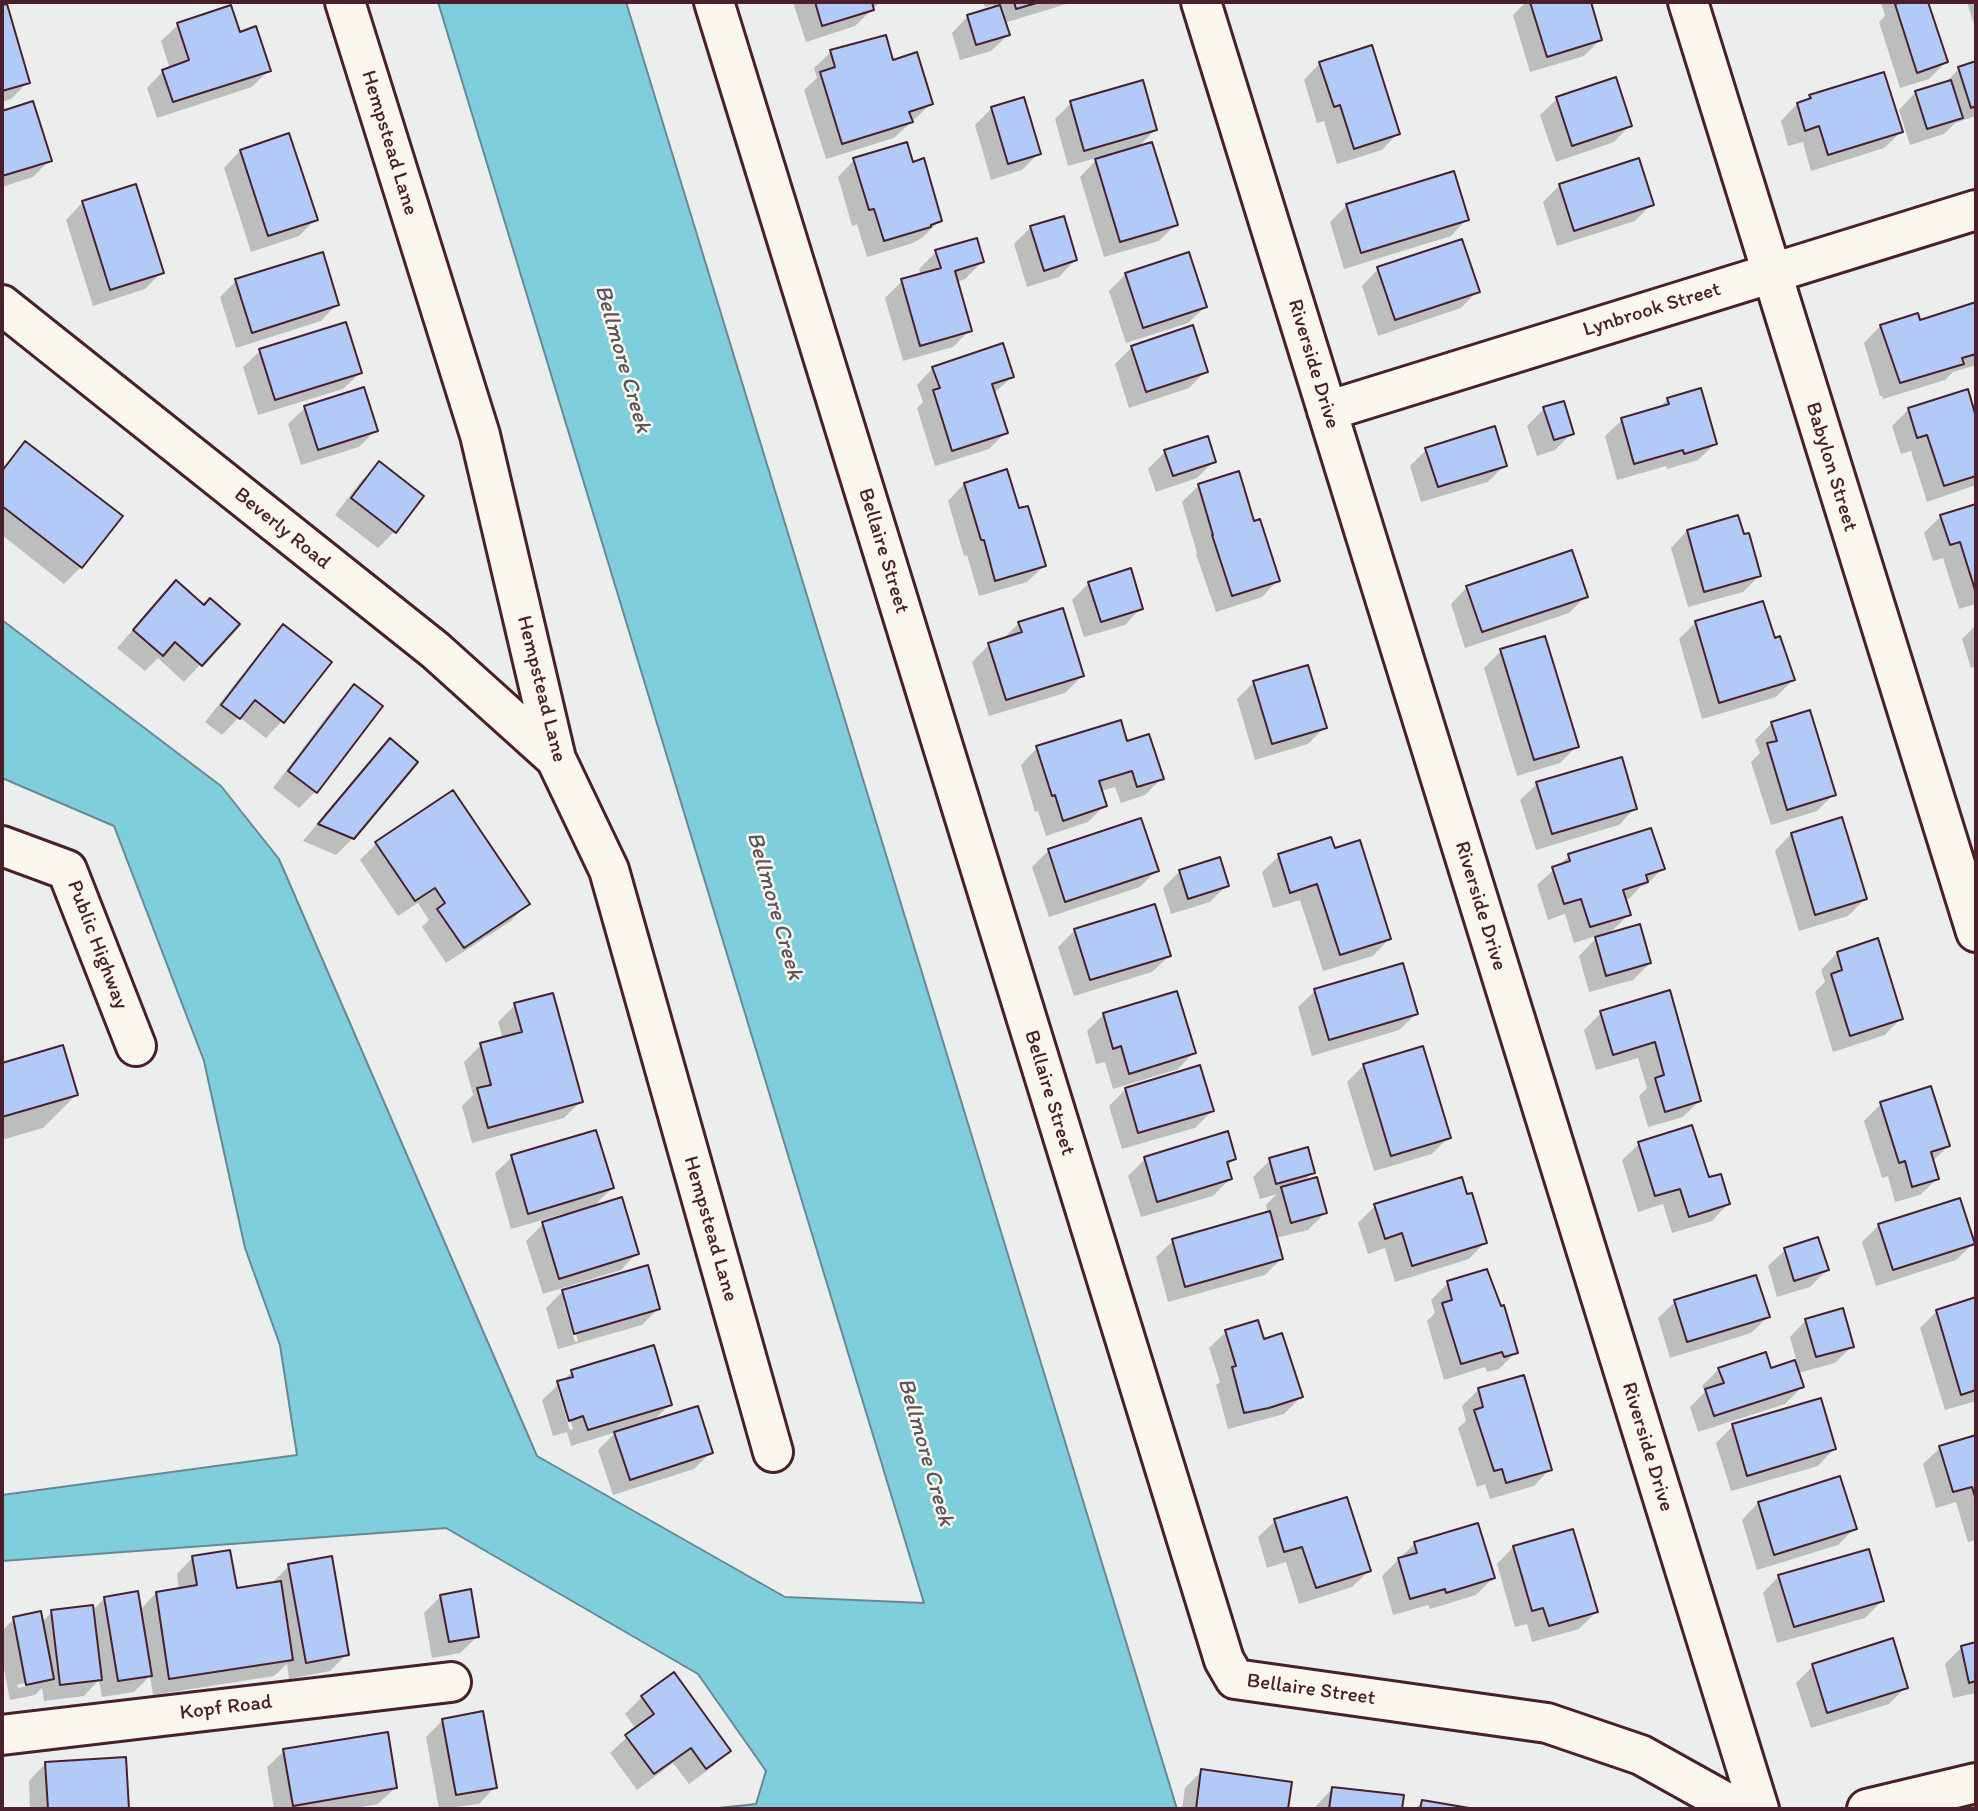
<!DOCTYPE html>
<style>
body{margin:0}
#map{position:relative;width:1978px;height:1811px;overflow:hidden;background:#eceeee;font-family:Itim,sans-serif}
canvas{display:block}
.frame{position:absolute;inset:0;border:4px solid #4a1f2b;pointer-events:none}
</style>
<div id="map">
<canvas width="1978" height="1811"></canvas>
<div class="frame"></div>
</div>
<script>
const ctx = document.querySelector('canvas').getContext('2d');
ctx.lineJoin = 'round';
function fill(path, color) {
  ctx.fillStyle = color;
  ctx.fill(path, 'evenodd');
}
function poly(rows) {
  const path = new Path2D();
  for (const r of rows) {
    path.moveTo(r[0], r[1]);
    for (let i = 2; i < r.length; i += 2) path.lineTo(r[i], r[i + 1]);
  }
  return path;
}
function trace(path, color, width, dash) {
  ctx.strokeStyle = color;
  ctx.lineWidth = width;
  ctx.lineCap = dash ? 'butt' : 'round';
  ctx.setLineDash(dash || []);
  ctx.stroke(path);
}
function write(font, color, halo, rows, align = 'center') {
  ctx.font = font + ' Itim,sans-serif';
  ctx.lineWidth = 5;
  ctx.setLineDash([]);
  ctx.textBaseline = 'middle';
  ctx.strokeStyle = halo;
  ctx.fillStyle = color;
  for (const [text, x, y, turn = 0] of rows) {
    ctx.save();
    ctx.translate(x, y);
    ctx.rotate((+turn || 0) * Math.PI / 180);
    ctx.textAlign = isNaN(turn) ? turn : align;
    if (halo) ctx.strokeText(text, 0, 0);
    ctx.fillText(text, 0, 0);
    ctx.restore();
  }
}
const water = poly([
 [438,2,626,2,1177,1809,709,1809,756,1804,766,1771,698,1674,446,1528,2,1561,2,1495,297,1455,280,1345,245,1248,204,1061,114,826,2,778,2,620,221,786,279,859,537,1456,785,1597,924,1603,438,2]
]);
fill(water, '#7ecedb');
trace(water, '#698895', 2);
fill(poly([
 [793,2,880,2,855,26,806,42],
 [983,2,1073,2,1004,23,1008,35,991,51,960,60,952,33,968,16,994,8,993,5,985,7],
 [1524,2,1589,2,1600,40,1584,56,1530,72,1513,15,1524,4],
 [1881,2,1927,2,1946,62,1929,79,1900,88,1879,22,1885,16],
 [1967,2,1976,2,1976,23,1974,24],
 [5,6,28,82,11,99,2,102,2,7],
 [178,25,238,34,269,70,252,87,157,118,147,88,163,71,170,69,161,41],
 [831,52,892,62,931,104,894,138,826,159,804,90,817,78,814,68],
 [1320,63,1398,133,1382,150,1337,164,1324,121,1317,123,1304,80],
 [1976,63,1976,116,1955,123,1944,134,1910,145,1899,110,1915,93,1943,85,1959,69],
 [1810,96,1901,132,1884,148,1811,171,1803,142,1788,146,1781,121,1797,104,1805,102],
 [1557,99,1630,125,1614,142,1556,162,1540,115],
 [32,103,50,160,33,177,2,187,2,113],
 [1071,103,1155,130,1137,148,1176,224,1159,241,1104,257,1080,177,1099,157,1068,166,1055,119],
 [992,108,1039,153,1022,170,991,180,975,125],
 [240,151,316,219,299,236,251,252,224,168],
 [854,160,912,164,940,220,923,237,913,243,867,257,857,224,852,226,838,177],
 [1560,185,1652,204,1635,221,1557,246,1543,202],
 [134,186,162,272,145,289,93,306,66,220,82,203],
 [1347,205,1467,219,1451,236,1344,269,1330,222],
 [1062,218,1075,260,1059,277,1027,287,1014,244,1030,228],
 [936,252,982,262,965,279,956,282,970,330,953,347,903,361,885,298,902,281,921,275,919,269],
 [1378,269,1478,291,1461,308,1378,336,1362,286],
 [1126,274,1205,307,1188,323,1126,343,1109,291],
 [236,281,337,304,321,321,236,348,220,297],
 [1976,304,1976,365,1953,372,1945,380,1883,399,1882,396,1880,396,1864,343,1880,326,1917,315,1919,323],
 [1132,347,1206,371,1189,388,1129,408,1115,364],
 [260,351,360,373,343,389,258,415,243,367],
 [933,368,1012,377,993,394,1006,432,989,449,935,466,917,408,923,402,917,385],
 [1967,391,1976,422,1976,485,1927,502,1911,451,1901,454,1892,426,1909,409],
 [1668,399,1715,444,1698,460,1667,469,1666,466,1617,480,1605,436,1622,420,1659,408],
 [305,408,376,430,359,447,301,465,288,424],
 [1544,409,1572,433,1555,450,1537,456,1527,426],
 [25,443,121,517,81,567,64,584,2,535,2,469],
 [1426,450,1505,465,1488,482,1421,502,1410,466],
 [1165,452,1214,461,1197,478,1156,492,1148,469],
 [379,464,394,532,378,548,335,515,362,480],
 [964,484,1018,510,1044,566,1027,582,979,596,967,555,964,556,948,501],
 [1199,485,1253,523,1278,580,1262,597,1216,612,1196,554,1197,553,1182,502],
 [1976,505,1976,604,1959,609,1943,558,1933,561,1924,533,1941,516],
 [1687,531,1760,575,1743,592,1688,607,1671,548],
 [1089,583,1141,608,1125,625,1084,637,1072,600],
 [1467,587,1586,596,1569,613,1465,648,1451,604],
 [160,599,204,607,238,624,184,682,158,658,145,671,117,648],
 [1762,603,1773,641,1793,680,1776,697,1702,719,1679,639,1695,623],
 [1019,623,1082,676,1065,693,989,716,972,662,989,645,1002,640],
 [1976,625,1976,666,1971,668,1962,639],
 [283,626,282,721,266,738,239,717,222,735,205,722,267,643],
 [1501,651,1577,746,1560,763,1517,776,1484,668],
 [1254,682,1325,727,1308,744,1255,760,1237,699],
 [354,687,315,792,299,808,273,788,337,703],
 [1772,723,1834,794,1817,811,1771,825,1751,762,1760,753,1755,740],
 [390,740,353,838,336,855,303,841,373,757],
 [1126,744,1162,778,1145,795,1121,803,1115,787,1100,791,1105,805,1088,822,1046,836,1038,811,1035,812,1021,765,1037,748],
 [1537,784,1635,808,1619,825,1536,850,1520,800],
 [1791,834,1865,899,1848,916,1799,931,1775,851],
 [376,844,527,904,511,921,446,963,422,927,429,920,418,903,398,916,360,860],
 [1049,850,1157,870,1140,887,1049,917,1032,867],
 [1334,850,1389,939,1373,956,1323,971,1300,900,1273,908,1262,872,1279,856],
 [1569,856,1663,868,1646,885,1641,886,1630,898,1624,900,1629,914,1608,935,1650,963,1633,980,1589,992,1579,956,1599,935,1574,943,1565,914,1548,920,1537,885],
 [1180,871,1227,885,1210,902,1171,914,1163,888],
 [1075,930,1169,956,1152,972,1074,996,1058,947],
 [1837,953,1901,1018,1885,1035,1833,1052,1815,992,1825,982,1821,970],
 [1315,991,1416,1014,1399,1030,1312,1056,1298,1007],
 [1669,993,1699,1101,1683,1117,1648,1127,1639,1096,1647,1088,1638,1058,1596,1070,1584,1030,1601,1013],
 [515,1005,581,1101,564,1118,472,1143,462,1106,473,1095,464,1062,481,1045,503,1039,498,1022],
 [1104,1014,1194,1052,1178,1069,1113,1089,1105,1062,1096,1064,1087,1031],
 [62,1047,76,1095,43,1128,2,1140,2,1065],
 [1364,1065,1449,1137,1432,1154,1374,1171,1347,1082],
 [1126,1089,1212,1111,1195,1128,1122,1149,1109,1106],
 [1881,1104,1948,1146,1932,1162,1937,1179,1920,1195,1895,1202,1888,1176,1882,1178,1864,1121],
 [1639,1144,1707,1180,1728,1204,1712,1221,1672,1233,1663,1204,1638,1212,1622,1160],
 [512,1157,612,1188,591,1209,637,1253,621,1270,543,1294,526,1241,543,1224,564,1217,563,1214,511,1229,495,1173],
 [1145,1159,1234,1159,1227,1167,1230,1179,1213,1196,1141,1217,1128,1176],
 [1270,1160,1313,1172,1302,1183,1325,1213,1308,1230,1276,1238,1281,1259,1265,1275,1168,1302,1156,1257,1173,1241,1268,1214,1266,1205,1277,1194,1260,1199,1253,1177],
 [1375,1206,1485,1242,1469,1259,1395,1282,1385,1248,1368,1254,1358,1223],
 [1879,1225,1973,1244,1956,1260,1876,1286,1862,1242],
 [1785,1250,1827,1270,1810,1287,1777,1297,1768,1266],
 [1448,1283,1516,1352,1499,1369,1487,1372,1485,1367,1444,1380,1427,1321,1435,1313,1431,1300],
 [563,1291,659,1308,642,1325,558,1349,546,1308],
 [563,1300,567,1300,578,1341,575,1342],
 [1976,1299,1976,1401,1945,1410,1920,1328,1937,1311],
 [1675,1302,1768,1317,1751,1333,1670,1358,1658,1318],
 [1806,1320,1852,1346,1835,1363,1798,1373,1802,1387,1785,1404,1698,1432,1690,1407,1705,1392,1702,1386,1719,1369,1770,1370,1797,1362,1790,1337],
 [1226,1332,1263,1341,1301,1397,1284,1414,1228,1429,1216,1385,1220,1382,1209,1348],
 [572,1372,670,1404,652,1422,711,1452,694,1469,613,1495,598,1450,616,1432,571,1446,567,1432,553,1436,542,1400],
 [561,1387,573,1429,570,1430,558,1390],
 [1478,1390,1550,1469,1534,1486,1490,1499,1485,1484,1477,1487,1458,1428,1466,1421,1462,1406],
 [1733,1426,1834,1449,1818,1466,1731,1491,1716,1443],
 [1976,1437,1976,1540,1968,1542,1956,1502,1936,1508,1923,1464,1940,1448],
 [1758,1503,1855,1528,1838,1545,1757,1570,1742,1520],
 [1275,1521,1369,1571,1352,1587,1299,1604,1286,1562,1267,1568,1258,1537],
 [1415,1543,1493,1578,1476,1595,1430,1609,1428,1605,1393,1615,1382,1576],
 [1513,1547,1596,1612,1579,1629,1532,1642,1527,1624,1515,1627,1497,1564],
 [193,1557,235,1590,272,1583,289,1566,347,1654,330,1671,289,1679,287,1664,274,1676,153,1695,150,1676,134,1692,102,1697,99,1680,84,1696,44,1701,42,1688,35,1695,10,1700,2,1659,2,1631,14,1619,41,1623,52,1612,92,1611,105,1598,140,1610,156,1593,179,1590,177,1574],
 [35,1681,35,1684,18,1688,17,1685],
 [1779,1576,1882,1601,1865,1618,1777,1643,1763,1593],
 [441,1596,477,1637,460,1653,432,1658,424,1613],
 [1976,1644,1976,1693,1953,1698,1945,1664,1962,1647],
 [1813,1666,1906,1687,1889,1704,1811,1728,1796,1683],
 [674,1674,729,1751,712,1767,689,1784,673,1763,637,1790,610,1753,636,1729,625,1714,642,1697],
 [442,1721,495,1787,479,1804,439,1809,426,1737],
 [284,1751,395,1788,378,1804,350,1809,274,1809,267,1767],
 [124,1759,127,1809,30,1809,29,1781,45,1764],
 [1202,1771,1290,1783,1286,1809,1182,1809,1185,1788],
 [1332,1789,1402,1796,1400,1809,1315,1809,1316,1806],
 [1422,1802,1465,1809,1415,1809]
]), '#0003');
const building = poly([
 [815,2,872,2,874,10,822,26,815,2],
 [1014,2,1040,2,1016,9,1014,2],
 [1530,2,1591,2,1602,40,1547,57,1530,2],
 [1901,2,1928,2,1948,62,1917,73,1895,4,1901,2],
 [7,4,30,83,2,91,2,5,7,4],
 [231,5,240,32,256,26,271,71,173,102,162,70,189,60,177,23,231,5],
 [1000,5,1010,35,976,45,967,15,1000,5],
 [886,35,893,60,917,52,933,104,909,112,913,122,842,144,820,72,835,67,830,50,886,35],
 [1372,45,1400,134,1354,149,1340,105,1334,107,1319,62,1372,45],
 [1976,61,1976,106,1971,108,1958,67,1976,61],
 [1884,72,1903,132,1828,155,1819,126,1805,131,1797,103,1811,98,1809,95,1884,72],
 [1616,77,1632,126,1572,146,1556,97,1616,77],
 [1143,80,1157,130,1084,151,1070,101,1143,80],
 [1951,80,1963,118,1927,129,1915,91,1951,80],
 [1024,97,1041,154,1008,164,991,107,1024,97],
 [33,101,52,161,2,176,2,111,33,101],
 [289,133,318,220,268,236,240,150,289,133],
 [907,142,913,162,924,158,942,221,931,225,931,227,884,241,874,209,869,210,853,158,907,142],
 [1152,142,1178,225,1120,242,1095,159,1152,142],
 [1639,158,1654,205,1574,231,1559,184,1639,158],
 [1454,171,1469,220,1361,253,1346,204,1454,171],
 [136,184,164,273,110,290,82,201,136,184],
 [1064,216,1077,260,1044,271,1030,226,1064,216],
 [977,238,984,262,955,271,972,331,920,346,901,279,941,268,935,250,977,238],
 [1462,239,1480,292,1395,320,1377,267,1462,239],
 [323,252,339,305,252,333,235,279,323,252],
 [1189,252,1207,307,1143,328,1125,273,1189,252],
 [1976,302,1976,354,1962,358,1964,364,1900,383,1880,325,1918,313,1920,320,1976,302],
 [346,322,362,373,275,400,259,349,346,322],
 [1193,325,1208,372,1146,392,1131,346,1193,325],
 [1003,343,1014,377,992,384,1008,433,952,451,933,390,940,388,932,367,1003,343],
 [364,387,378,431,318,450,304,406,364,387],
 [1701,388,1717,444,1684,454,1683,450,1634,464,1621,418,1669,404,1667,398,1701,388],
 [1968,389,1976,417,1976,476,1944,486,1927,435,1917,438,1908,408,1968,389],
 [1564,401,1574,434,1554,440,1543,407,1564,401],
 [1495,426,1507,466,1438,487,1425,448,1495,426],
 [1208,436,1216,462,1173,476,1164,450,1208,436],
 [25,441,123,516,82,568,2,506,2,471,25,441],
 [379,461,424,496,396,533,351,498,379,461],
 [1007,469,1019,508,1028,506,1046,566,995,581,984,540,981,540,964,483,1007,469],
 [1239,471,1254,521,1260,519,1280,581,1232,596,1212,535,1213,535,1198,484,1239,471],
 [1976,504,1976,593,1960,542,1950,545,1940,515,1976,504],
 [1738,515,1744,534,1749,533,1761,576,1704,592,1687,530,1738,515],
 [1572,550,1588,597,1482,632,1466,586,1572,550],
 [1131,568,1143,609,1101,622,1088,582,1131,568],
 [176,580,204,605,210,598,240,624,202,666,175,642,163,656,133,630,176,580],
 [1763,601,1775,638,1780,636,1795,680,1719,703,1695,621,1763,601],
 [1063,608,1084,676,1006,700,988,643,1022,632,1018,622,1063,608],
 [283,624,332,662,284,723,255,700,240,719,221,705,283,624],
 [1545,636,1579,747,1534,760,1500,649,1545,636],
 [1308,665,1327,728,1272,744,1253,681,1308,665],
 [354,684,383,706,317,793,288,771,354,684],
 [1810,710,1836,795,1787,810,1767,743,1777,741,1771,722,1810,710],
 [1121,720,1127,741,1149,734,1164,779,1137,787,1132,771,1099,781,1107,806,1063,821,1055,795,1052,796,1036,746,1121,720],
 [390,738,418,762,354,839,318,824,390,738],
 [1622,757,1637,809,1552,834,1536,782,1622,757],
 [453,790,530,904,464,948,437,909,445,903,435,888,415,901,375,842,453,790],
 [1842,817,1867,899,1815,915,1791,833,1842,817],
 [1141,818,1159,871,1065,902,1048,849,1141,818],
 [1651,828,1665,869,1646,875,1648,882,1623,890,1631,915,1590,927,1581,899,1564,904,1552,867,1570,861,1568,854,1651,828],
 [1331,837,1335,848,1360,840,1391,939,1340,955,1317,884,1290,893,1278,854,1331,837],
 [1220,857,1229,886,1188,899,1179,870,1220,857],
 [1155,904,1171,956,1090,980,1074,929,1155,904],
 [1640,924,1651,963,1606,976,1595,937,1640,924],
 [1878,938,1903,1019,1850,1036,1831,974,1842,970,1837,952,1878,938],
 [1403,963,1418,1014,1329,1040,1314,989,1403,963],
 [1670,990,1701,1101,1665,1112,1655,1078,1664,1075,1655,1042,1613,1055,1600,1011,1670,990],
 [1177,991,1196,1053,1129,1074,1121,1046,1113,1049,1103,1013,1177,991],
 [553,993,583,1102,488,1128,477,1088,491,1085,480,1043,522,1032,514,1003,553,993],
 [63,1045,78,1095,2,1117,2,1063,63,1045],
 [1423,1046,1451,1138,1391,1156,1363,1064,1423,1046],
 [1200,1065,1214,1111,1138,1133,1125,1088,1200,1065],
 [1931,1086,1950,1146,1931,1152,1939,1179,1912,1187,1905,1161,1899,1163,1880,1102,1931,1086],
 [1692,1125,1709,1177,1721,1174,1730,1204,1689,1217,1680,1189,1655,1196,1638,1142,1692,1125],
 [596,1130,614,1188,528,1214,511,1155,596,1130],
 [1228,1131,1236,1159,1227,1162,1232,1179,1157,1202,1144,1157,1228,1131],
 [1308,1147,1315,1173,1276,1184,1269,1158,1308,1147],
 [1317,1177,1327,1213,1291,1223,1281,1187,1317,1177],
 [1462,1177,1467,1194,1472,1193,1487,1243,1412,1266,1402,1233,1385,1239,1374,1204,1462,1177],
 [622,1197,639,1254,559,1279,542,1222,622,1197],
 [1960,1198,1975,1244,1893,1270,1878,1224,1960,1198],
 [1270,1211,1283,1259,1185,1287,1172,1239,1270,1211],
 [1818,1237,1829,1270,1794,1281,1784,1248,1818,1237],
 [648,1265,660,1309,574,1334,562,1290,648,1265],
 [1487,1269,1501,1306,1504,1305,1518,1353,1504,1357,1502,1352,1461,1364,1442,1303,1452,1300,1447,1281,1487,1269],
 [1756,1275,1770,1317,1687,1342,1674,1300,1756,1275],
 [1976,1297,1976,1390,1961,1395,1936,1310,1976,1297],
 [1843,1308,1854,1347,1816,1357,1805,1319,1843,1308],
 [1258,1320,1264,1339,1282,1333,1303,1397,1269,1408,1244,1413,1232,1367,1236,1366,1225,1330,1258,1320],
 [654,1345,672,1405,588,1430,583,1416,569,1421,557,1381,573,1377,571,1370,654,1345],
 [1766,1352,1771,1368,1795,1360,1804,1387,1714,1416,1705,1389,1724,1383,1718,1368,1766,1352],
 [1524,1375,1552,1470,1506,1483,1502,1469,1494,1471,1474,1410,1483,1407,1478,1388,1524,1375],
 [1821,1398,1836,1449,1747,1476,1732,1424,1821,1398],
 [698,1406,713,1453,630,1480,614,1432,698,1406],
 [1976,1435,1976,1500,1972,1487,1953,1492,1939,1446,1976,1435],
 [1840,1476,1857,1529,1774,1555,1758,1502,1840,1476],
 [1347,1497,1371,1571,1316,1588,1302,1547,1284,1552,1274,1519,1347,1497],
 [1478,1523,1495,1578,1446,1593,1445,1589,1410,1599,1398,1558,1417,1553,1414,1542,1478,1523],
 [1573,1529,1598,1612,1549,1626,1543,1608,1532,1611,1513,1546,1573,1529],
 [1869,1549,1884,1601,1794,1627,1778,1575,1869,1549],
 [230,1550,237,1588,281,1581,293,1660,169,1679,156,1592,197,1585,192,1556,230,1550],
 [332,1556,349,1655,306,1663,288,1564,332,1556],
 [471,1589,479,1637,449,1642,440,1595,471,1589],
 [138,1591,152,1676,118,1681,104,1597,138,1591],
 [93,1605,102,1680,60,1685,51,1610,93,1605],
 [41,1611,54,1679,26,1685,13,1617,41,1611],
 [1893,1638,1908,1688,1827,1713,1812,1664,1893,1638],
 [1976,1642,1976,1681,1969,1683,1961,1646,1976,1642],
 [674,1672,731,1751,706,1769,691,1748,654,1774,625,1735,654,1714,641,1696,674,1672],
 [483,1711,497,1788,456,1795,442,1719,483,1711],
 [388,1732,397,1788,293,1806,283,1749,388,1732],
 [126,1757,129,1809,48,1809,45,1762,126,1757],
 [1201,1769,1292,1782,1288,1809,1196,1809,1201,1769],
 [1332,1787,1404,1795,1402,1809,1329,1809,1332,1787],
 [1422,1800,1475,1809,1420,1809,1422,1800]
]);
fill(building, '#b2caf8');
trace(building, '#4a1f2b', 2);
const minor = poly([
 [345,2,480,435,556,759,609,870,773,1452],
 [714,2,1224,1660,1235,1679,1547,1723,1641,1755,1738,1809],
 [1201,2,1759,1809],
 [1688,2,1976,932],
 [2,305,435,650,556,759],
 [1327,411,1976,210],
 [2,846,67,870,136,1046],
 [2,1735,451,1682],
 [1867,1809,1976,1783]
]);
trace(minor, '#4a1f2b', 44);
trace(minor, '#fbf7ec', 38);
write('21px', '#4a1f2b', '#fbf7ec', [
 ["Hempstead Lane",389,143,73],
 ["Lynbrook Street",1652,310,-17],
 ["Riverside Drive",1313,364,73],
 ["Babylon Street",1831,467,73],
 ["Beverly Road",282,529,39],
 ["Bellaire Street",883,551,73],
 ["Hempstead Lane",541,689,76],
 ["Riverside Drive",1480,906,73],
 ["Public Highway",97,945,69],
 ["Bellaire Street",1049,1093,73],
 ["Hempstead Lane",710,1229,74],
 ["Riverside Drive",1647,1447,73],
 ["Bellaire Street",1311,1690,8],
 ["Kopf Road",226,1708,-7]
]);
write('italic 23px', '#5a5460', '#fbf7ec', [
 ["Bellmore Creek",622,359,74],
 ["Bellmore Creek",774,906,74],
 ["Bellmore Creek",925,1452,74]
]);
</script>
